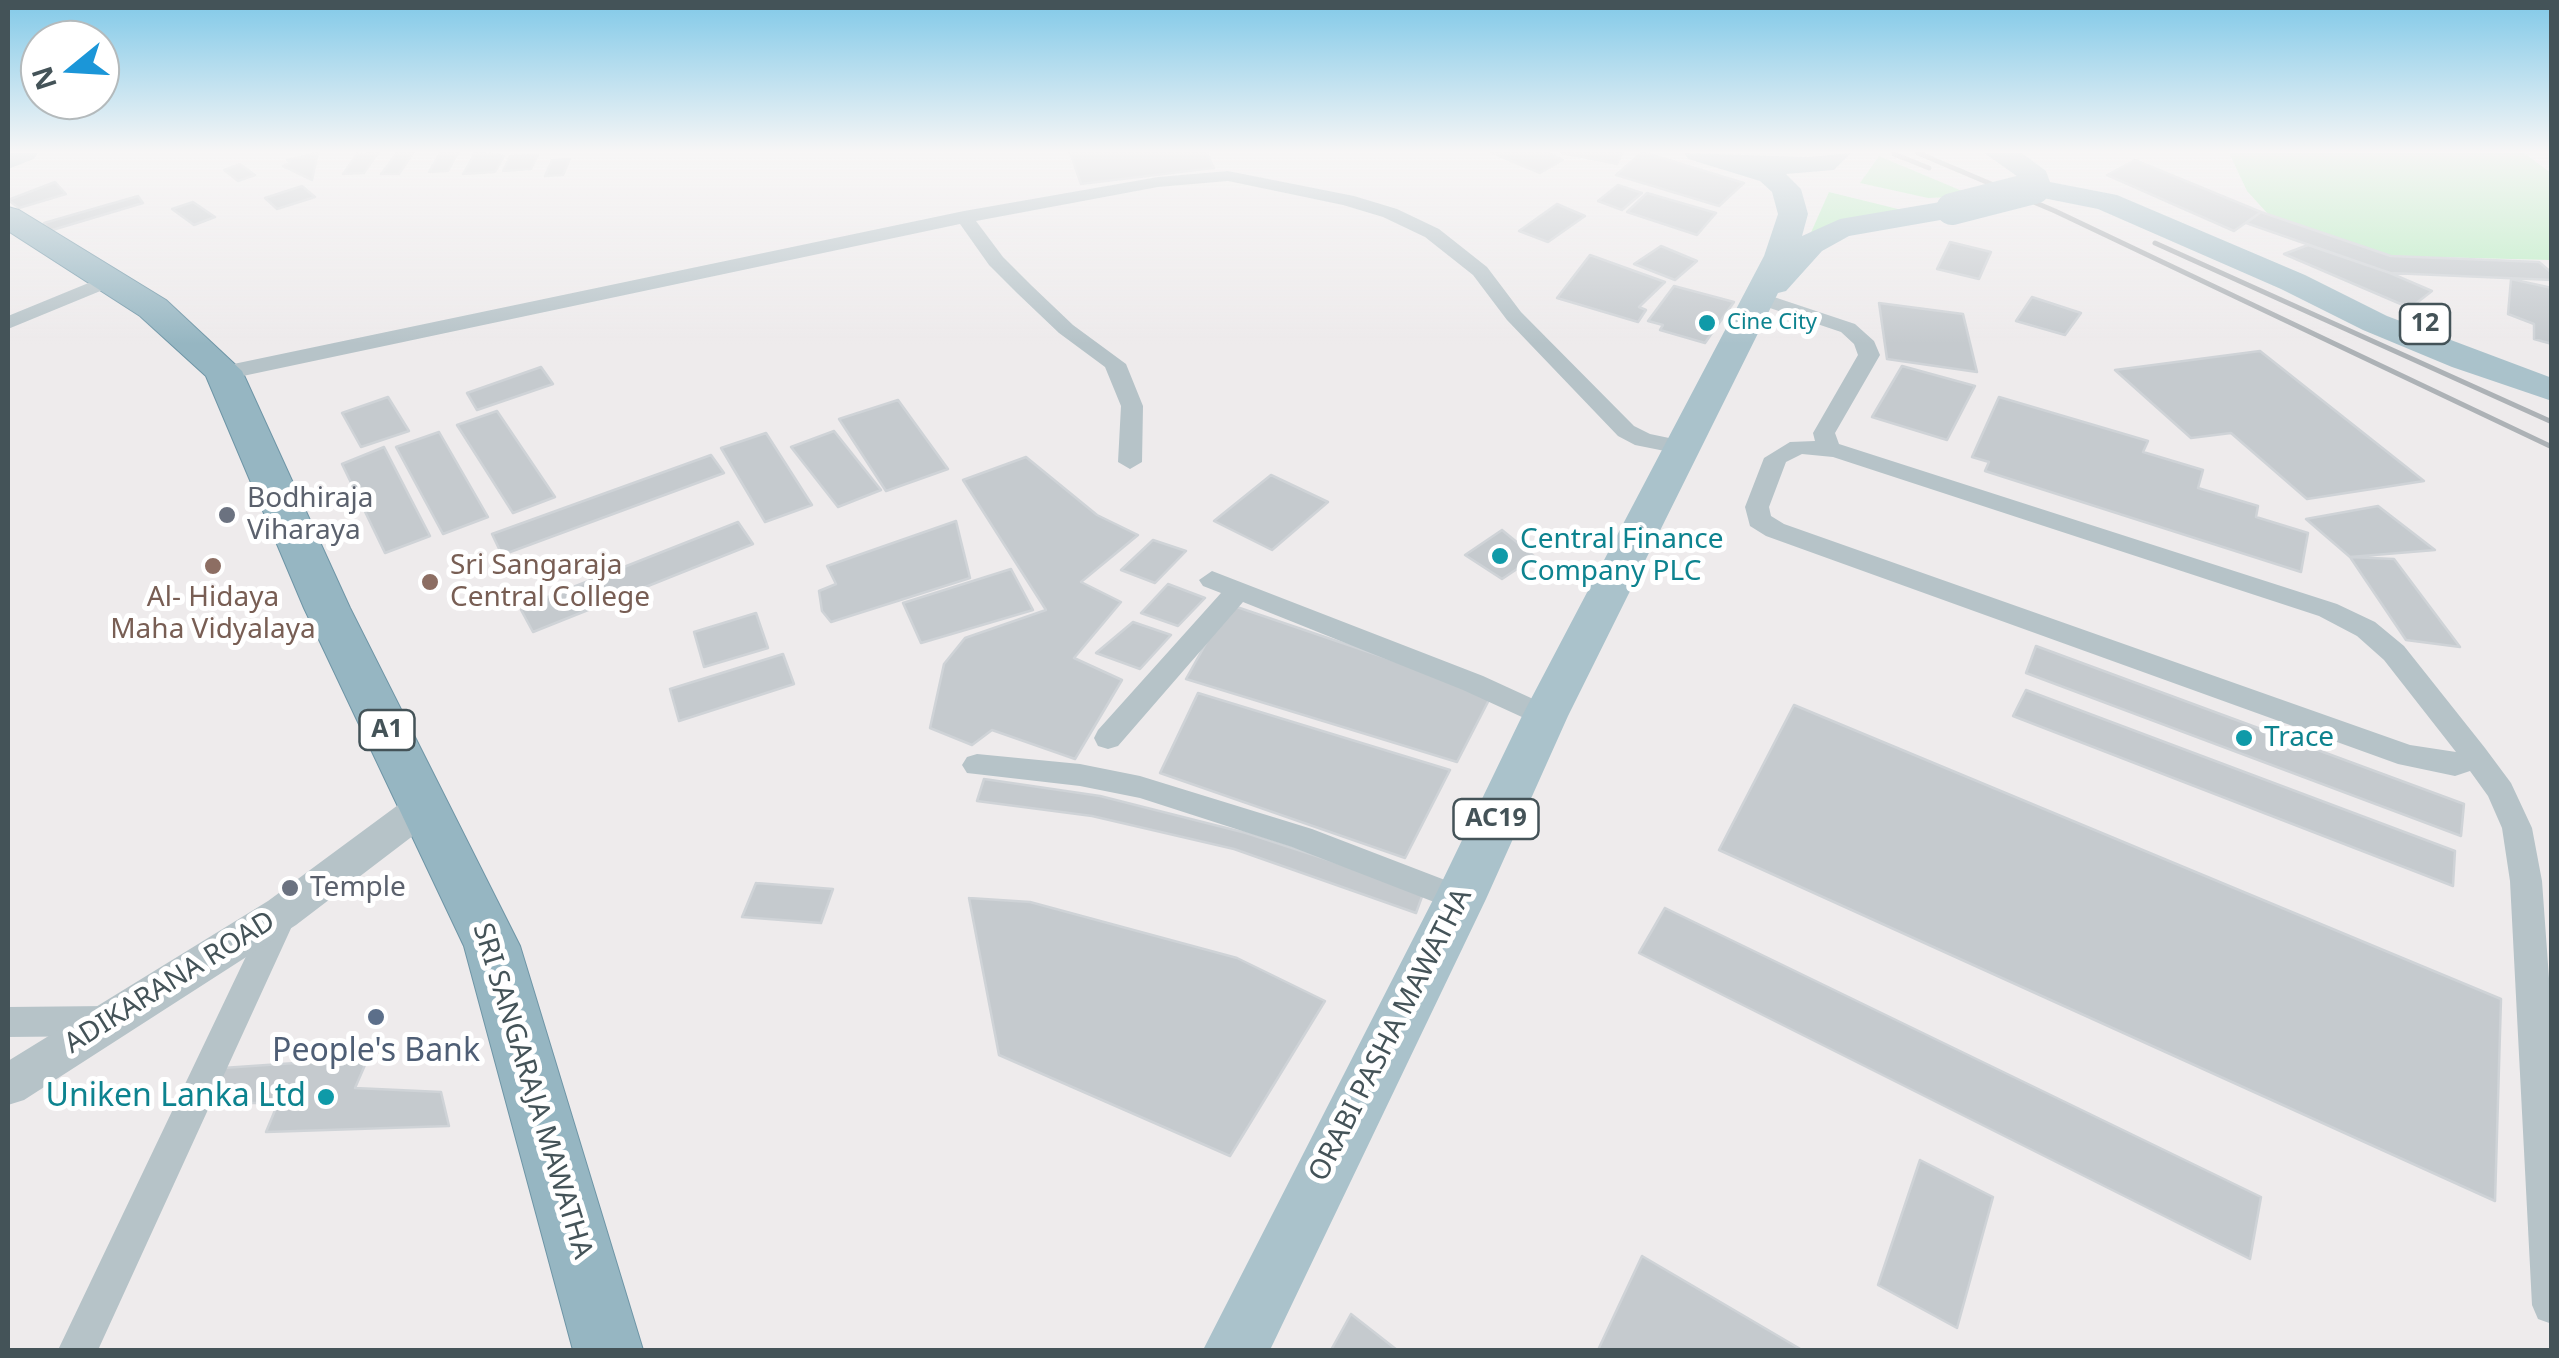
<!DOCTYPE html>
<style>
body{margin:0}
#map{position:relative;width:2559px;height:1358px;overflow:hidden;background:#eeebec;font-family:"Noto Sans",sans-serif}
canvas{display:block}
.frame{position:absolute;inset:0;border:10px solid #445358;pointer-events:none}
.north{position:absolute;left:20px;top:20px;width:100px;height:100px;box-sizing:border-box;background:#fff;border:2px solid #b4babc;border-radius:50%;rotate:252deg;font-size:28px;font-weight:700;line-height:40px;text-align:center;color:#445358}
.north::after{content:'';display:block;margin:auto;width:35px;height:45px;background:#1b96d8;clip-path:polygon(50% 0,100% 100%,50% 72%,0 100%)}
</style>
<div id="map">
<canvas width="2559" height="1358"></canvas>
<div class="frame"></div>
<div class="north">N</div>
</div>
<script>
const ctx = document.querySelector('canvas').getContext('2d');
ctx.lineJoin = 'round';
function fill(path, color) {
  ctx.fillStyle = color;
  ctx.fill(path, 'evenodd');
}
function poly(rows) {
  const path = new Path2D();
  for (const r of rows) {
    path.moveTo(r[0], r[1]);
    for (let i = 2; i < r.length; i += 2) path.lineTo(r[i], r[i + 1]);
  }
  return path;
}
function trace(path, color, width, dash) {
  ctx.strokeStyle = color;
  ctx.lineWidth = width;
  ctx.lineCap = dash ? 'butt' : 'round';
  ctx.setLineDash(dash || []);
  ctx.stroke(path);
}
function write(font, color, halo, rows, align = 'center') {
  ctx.font = font + ' "Noto Sans",sans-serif';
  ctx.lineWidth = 10;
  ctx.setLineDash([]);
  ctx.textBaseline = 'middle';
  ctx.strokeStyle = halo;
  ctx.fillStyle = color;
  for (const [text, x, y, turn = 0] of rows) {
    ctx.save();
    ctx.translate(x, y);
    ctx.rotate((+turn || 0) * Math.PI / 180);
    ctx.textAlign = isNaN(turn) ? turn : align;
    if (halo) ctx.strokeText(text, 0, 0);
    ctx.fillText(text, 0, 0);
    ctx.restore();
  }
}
fill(poly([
 [2229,153,2524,153,2551,173,2551,260,2391,256,2268,214,2247,191],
 [1879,156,1974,196,1928,198,1860,183],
 [1829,192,1902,210,1809,237]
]), '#b8edc1');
const building = poly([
 [318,153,312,180,283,166,290,163,287,160,318,153],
 [378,153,364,173,343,174,357,154,378,153],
 [397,153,413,153,399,174,381,174,397,153],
 [440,153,458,153,448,171,429,172,440,153],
 [475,153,482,153,504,156,495,172,463,174,475,153],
 [1070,153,1207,153,1214,168,1081,184,1070,153],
 [1492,153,1547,153,1563,160,1540,173,1492,153],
 [1562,153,1622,153,1617,164,1562,153],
 [1641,153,1646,153,1744,183,1719,206,1616,175,1641,153],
 [538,155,531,169,503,171,510,156,538,155],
 [570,159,563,175,545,176,552,160,570,159],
 [2135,160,2261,212,2234,231,2107,175,2135,160],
 [240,164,255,175,238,181,224,170,240,164],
 [55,182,66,194,19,208,8,200,55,182],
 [1618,185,1642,193,1622,210,1598,201,1618,185],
 [302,186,315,197,277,209,265,198,302,186],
 [1647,193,1716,213,1697,235,1627,212,1647,193],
 [138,196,143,203,49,231,44,223,138,196],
 [193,202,215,217,194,225,172,209,193,202],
 [1557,204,1585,216,1548,242,1519,231,1557,204],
 [2261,212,2391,256,2539,262,2552,273,2552,280,2390,273,2246,223,2261,212],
 [1950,242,1991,252,1979,279,1937,269,1950,242],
 [2308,245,2390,273,2432,291,2410,308,2284,254,2308,245],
 [1661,246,1697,261,1675,280,1634,264,1661,246],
 [1590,255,1665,282,1639,307,1646,310,1638,322,1557,298,1590,255],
 [2511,279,2552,288,2552,344,2534,339,2534,324,2508,314,2511,279],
 [1674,286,1734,302,1705,343,1660,330,1663,325,1648,321,1674,286],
 [2032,297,2081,313,2065,335,2016,321,2032,297],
 [1879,303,1963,314,1977,372,1887,359,1879,303],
 [2260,351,2424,481,2307,499,2231,433,2191,438,2115,370,2260,351],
 [1902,366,1975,386,1947,440,1872,417,1902,366],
 [541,367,553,384,477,410,467,393,541,367],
 [388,397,409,431,361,447,342,413,388,397],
 [1999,397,2148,441,2143,452,2203,470,2198,488,2258,506,2256,517,2308,533,2301,572,1985,471,1989,462,1972,457,1999,397],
 [898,400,948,469,886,491,839,419,898,400],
 [497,411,555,497,513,513,457,425,497,411],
 [834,431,881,490,838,507,791,447,834,431],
 [439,432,488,517,443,534,396,447,439,432],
 [766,433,812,505,765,522,721,448,766,433],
 [384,447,430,536,385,553,342,464,384,447],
 [711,455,724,473,502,555,492,534,711,455],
 [1026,457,1097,515,1138,535,1081,582,1121,602,1074,658,1122,680,1075,759,992,730,972,745,930,728,944,664,965,638,1046,610,963,480,1026,457],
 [1271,475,1328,502,1272,550,1214,521,1271,475],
 [2378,506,2435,550,2350,557,2306,519,2378,506],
 [956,521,970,578,831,622,822,611,819,591,836,584,827,566,956,521],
 [738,522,753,544,533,632,520,608,738,522],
 [1502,530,1535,557,1502,579,1465,555,1502,530],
 [1153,540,1186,551,1155,583,1121,570,1153,540],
 [2350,557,2394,559,2460,647,2406,640,2350,557],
 [1011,569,1033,610,921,643,903,603,1011,569],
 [1168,584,1205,598,1178,626,1141,613,1168,584],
 [1228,604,1492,694,1457,762,1186,679,1228,604],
 [756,613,768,648,704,667,694,632,756,613],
 [1133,622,1171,635,1140,669,1096,653,1133,622],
 [2036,646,2464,804,2461,836,2026,673,2036,646],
 [783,654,794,684,679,721,670,689,783,654],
 [2026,690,2455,851,2453,886,2013,716,2026,690],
 [1198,693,1450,770,1405,858,1160,773,1198,693],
 [1794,705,2501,999,2495,1201,1719,850,1794,705],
 [984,779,1100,796,1246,833,1424,891,1416,913,1234,849,1092,816,977,801,984,779],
 [756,883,833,889,821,923,742,917,756,883],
 [969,898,1030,902,1237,958,1325,1001,1230,1156,999,1055,969,898],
 [1665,908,2261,1197,2250,1259,1639,953,1665,908],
 [368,1058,355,1088,441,1092,449,1126,266,1132,278,1103,208,1103,223,1068,368,1058],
 [1920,1160,1993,1197,1957,1328,1878,1285,1920,1160],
 [1642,1256,1802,1350,1598,1350,1642,1256],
 [1351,1314,1397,1350,1331,1350,1351,1314]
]);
fill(building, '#c5cace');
trace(building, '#cfd3d7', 2.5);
const trunk = poly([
 [8,207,19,210,166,300,242,371,350,608,520,946,643,1350,573,1350,464,946,304,608,206,376,140,316,8,231,8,207]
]);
trace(trunk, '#6e95a6', 2);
fill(poly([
 [1228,171,1354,196,1397,209,1439,229,1487,267,1521,312,1634,426,1650,434,1693,443,1697,448,1685,455,1635,445,1618,436,1507,320,1473,275,1425,237,1383,217,1343,205,1228,181,1158,187,976,221,1003,257,1031,285,1073,325,1126,364,1143,406,1142,462,1130,469,1118,462,1121,406,1105,367,1059,333,1017,293,989,265,960,224,224,380,213,373,224,366,964,211,1158,177,1228,171],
 [108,275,118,281,115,285,8,329,8,316,108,275],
 [1762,293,1855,324,1874,341,1880,355,1835,433,1839,444,2337,604,2375,622,2404,646,2485,748,2511,783,2532,828,2542,881,2552,1020,2552,1324,2538,1319,2532,1305,2510,881,2502,828,2488,796,2470,771,2455,776,2398,764,1766,536,1750,526,1745,507,1764,458,1790,442,1815,441,1813,433,1858,355,1854,344,1841,332,1755,303,1755,295,1762,293],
 [1802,454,1833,457,2319,616,2357,636,2384,660,2456,752,2410,745,1784,524,1771,516,1769,507,1786,462,1802,454],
 [1212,571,1483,676,1555,709,1559,716,1555,723,1545,726,1535,723,1463,690,1243,602,1118,746,1108,749,1098,746,1094,738,1098,730,1221,593,1203,586,1199,580,1212,571],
 [977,754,1080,764,1140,776,1312,829,1471,890,1476,899,1471,908,1460,912,1292,847,1140,798,1080,786,967,773,962,765,967,757,977,754],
 [282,900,293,904,298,913,98,1350,58,1350,271,904,282,900],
 [108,1006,120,1010,125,1021,120,1032,108,1036,8,1037,8,1007,108,1006]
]), '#b6c3c8');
fill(poly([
 [426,790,439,794,445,805,439,816,296,925,24,1100,8,1105,8,1061,268,901,413,794,426,790]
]), '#b6c3c8');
fill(poly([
 [8,153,38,153,34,159,8,169,8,153],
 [1684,153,1808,157,1851,153,1834,170,1786,174,1801,189,1808,214,1802,236,1840,219,1952,200,1963,203,1967,209,1963,215,1952,218,1849,236,1822,251,1786,291,1778,293,1568,716,1486,899,1270,1350,1203,1350,1437,892,1522,716,1764,256,1778,214,1772,192,1760,181,1688,159,1684,153],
 [1984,153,2022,153,2046,171,2050,182,2117,195,2305,275,2387,316,2552,378,2552,401,2452,367,2363,330,2281,289,2098,209,2023,194,2019,188,2021,179,1984,153]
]), '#aac2cb');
fill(trunk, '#96b6c2');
trace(poly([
 [1918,153,2055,211,2552,447],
 [1894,154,1929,168],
 [2155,243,2552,422]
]), '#adb2b6', 5);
trace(poly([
 [1952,209,2034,188]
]), '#aac2cb', 32);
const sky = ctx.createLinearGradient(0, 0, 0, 344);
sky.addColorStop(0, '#81c9e8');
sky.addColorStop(0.44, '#f7f6f6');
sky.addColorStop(1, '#f7f6f600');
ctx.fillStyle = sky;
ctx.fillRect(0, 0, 2559, 344);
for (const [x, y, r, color] of [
 [1707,323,10,"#0f9aa8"],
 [227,515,10,"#6b7280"],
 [1500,556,10,"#0f9aa8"],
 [213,566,10,"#8d6e63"],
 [430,582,10,"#8d6e63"],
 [2244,738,10,"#0f9aa8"],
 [290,888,10,"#6b7280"],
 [376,1017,10,"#5c6f8a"],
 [326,1097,10,"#0f9aa8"]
]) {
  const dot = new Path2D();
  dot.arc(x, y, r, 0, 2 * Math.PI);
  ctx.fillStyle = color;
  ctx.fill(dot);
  trace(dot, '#fff', 4);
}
write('22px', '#0d838f', '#fff', [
 ["Cine City",1727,323]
], 'left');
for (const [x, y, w] of [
 [2425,324,50],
 [387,730,55],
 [1496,819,85]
]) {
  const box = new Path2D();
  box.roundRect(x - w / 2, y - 20, w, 40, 8);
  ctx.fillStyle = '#fff';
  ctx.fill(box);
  trace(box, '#445358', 2.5);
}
write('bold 25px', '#445358', null, [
 ["12",2425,324],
 ["A1",387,730],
 ["AC19",1496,819]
]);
write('28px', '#5b616d', '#fff', [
 ["Bodhiraja",247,499],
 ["Viharaya",247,531],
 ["Temple",310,888]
], 'left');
write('28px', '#0d838f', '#fff', [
 ["Central Finance",1520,540],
 ["Company PLC",1520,572],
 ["Trace",2264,738]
], 'left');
write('28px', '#785e54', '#fff', [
 ["Sri Sangaraja",450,566],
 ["Central College",450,598],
 ["Al- Hidaya",213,598,"center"],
 ["Maha Vidyalaya",213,630,"center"]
], 'left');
write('28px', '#445358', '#fff', [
 ["ADIKARANA ROAD",170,983,-32],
 ["ORABI PASHA MAWATHA",1391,1035,-63],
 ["SRI SANGARAJA MAWATHA",532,1091,73]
]);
write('32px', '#4e5e75', '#fff', [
 ["People's Bank",376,1052]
]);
write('32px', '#0d838f', '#fff', [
 ["Uniken Lanka Ltd",306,1097]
], 'right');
</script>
